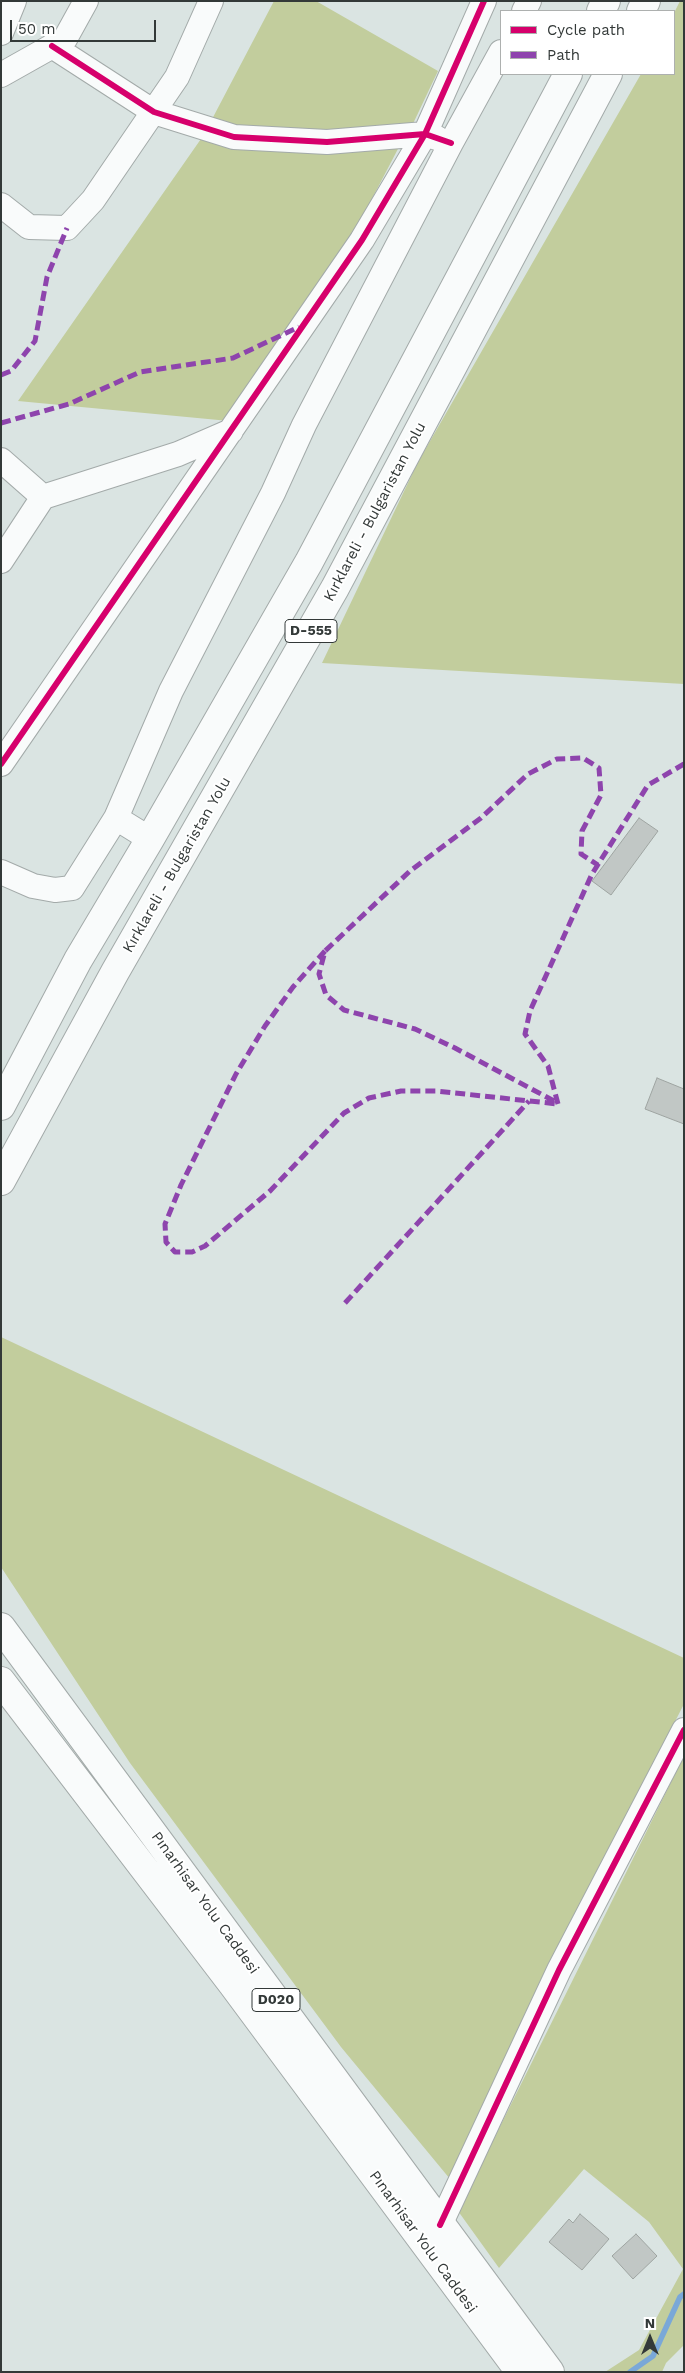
<!DOCTYPE html>
<meta charset="utf-8">
<style>
body{margin:0}
#map{position:relative;width:685px;height:2373px;overflow:hidden;background:#dae4e2;font-family:"Work Sans",sans-serif}
canvas{display:block}
.frame{position:absolute;inset:0;border:2px solid #333938;pointer-events:none}
.legend{position:absolute;left:500px;top:10px;width:175px;height:65px;box-sizing:border-box;background:#fff;border:1px solid #adb0af;margin:0;padding:6px 9px;list-style:none;font-size:15px;color:#333938}
.legend li{display:flex;align-items:center;gap:10px;height:25px}
.legend b{width:25px;border:1px solid #adb0af}
.north{position:absolute;left:625px;top:2313px;width:50px;height:50px;-webkit-text-stroke:4px #fff;paint-order:stroke;rotate:0deg;font-size:14px;font-weight:700;line-height:20px;text-align:center;color:#333938}
.north::after{content:'';display:block;margin:auto;width:18px;height:22px;background:#333938;clip-path:polygon(50% 0,100% 100%,50% 72%,0 100%)}
.scale{position:absolute;left:10px;top:20px;width:146px;height:22px;box-sizing:border-box;border:2px solid #333938;border-top:0;padding-left:6px;font-size:15px;line-height:18px;white-space:nowrap;color:#333938;-webkit-text-stroke:4px #fff;paint-order:stroke}
</style>
<div id="map">
<canvas width="685" height="2373"></canvas>
<div class="frame"></div>
<ul class="legend">
<li><b style="height:6px;background:#d6006c"></b>Cycle path</li>
<li><b style="height:6px;background:#8e44ad"></b>Path</li>
</ul>
<div class="north">N</div>
<div class="scale">50 m</div>
</div>
<script>
const ctx = document.querySelector('canvas').getContext('2d');
ctx.lineJoin = 'round';
function fill(path, color) {
  ctx.fillStyle = color;
  ctx.fill(path, 'evenodd');
}
function poly(rows) {
  const path = new Path2D();
  for (const r of rows) {
    path.moveTo(r[0], r[1]);
    for (let i = 2; i < r.length; i += 2) path.lineTo(r[i], r[i + 1]);
  }
  return path;
}
function trace(path, color, width, dash) {
  ctx.strokeStyle = color;
  ctx.lineWidth = width;
  ctx.lineCap = dash ? 'butt' : 'round';
  ctx.setLineDash(dash || []);
  ctx.stroke(path);
}
function write(font, color, halo, rows, align = 'center') {
  ctx.font = font + ' "Work Sans",sans-serif';
  ctx.lineWidth = 4;
  ctx.setLineDash([]);
  ctx.textBaseline = 'middle';
  ctx.strokeStyle = halo;
  ctx.fillStyle = color;
  for (const [text, x, y, turn = 0] of rows) {
    ctx.save();
    ctx.translate(x, y);
    ctx.rotate((+turn || 0) * Math.PI / 180);
    ctx.textAlign = isNaN(turn) ? turn : align;
    if (halo) ctx.strokeText(text, 0, 0);
    ctx.fillText(text, 0, 0);
    ctx.restore();
  }
}
fill(poly([
 [274,1,316,1,438,71,410,130,330,137,210,123],
 [680,1,684,1,684,684,322,663,418,462,641,74,674,74,674,13],
 [203,136,400,145,339,262,229,421,18,401],
 [1,1337,684,1658,684,1704,579,1908,450,2179,341,2047,130,1763,1,1567],
 [684,1756,684,2345,666,2363,662,2372,605,2372,639,2350,683,2269,649,2222,584,2169,499,2268,458,2211]
]), '#c2cd9d');
trace(poly([
 [630,2372,653,2356,680,2297,684,2294]
]), '#7aa8d8', 5.5);
const building = poly([
 [639,818,658,831,611,895,592,881,639,818],
 [657,1078,684,1089,684,1124,645,1109,657,1078],
 [580,2214,609,2239,582,2270,549,2242,569,2219,573,2223,580,2214],
 [636,2234,657,2256,633,2279,612,2256,636,2234]
]);
fill(building, '#c1c7c5');
trace(building, '#9ea4a1', 1);
const minor = poly([
 [524,11,529,1],
 [1,33,14,1],
 [52,46,154,112,234,137,327,142,425,134,437,138],
 [1,75,65,39,86,1],
 [1,205,29,227,67,228,93,200,177,77,211,1],
 [1,460,43,497,178,454,231,431],
 [1,561,43,497],
 [1,764,362,240,425,134,484,1],
 [116,818,171,691,273,493,304,425,451,143,501,52],
 [1,872,33,886,55,890,72,888,116,818,150,839],
 [440,2225,559,1970,684,1730]
]);
const highway = poly([
 [601,11,606,1],
 [641,11,646,1],
 [1,1106,78,960,150,839,309,562,568,74],
 [1,1181,115,972,335,588,608,74],
 [1,1627,550,2372],
 [1,1681,233,1985,520,2372]
]);
trace(minor, '#a3aaa9', 26);
trace(highway, '#a3aaa9', 30);
trace(minor, '#f9fbfb', 24);
trace(highway, '#f9fbfb', 28);
trace(poly([
 [1,375,11,371,35,341,47,277,67,228],
 [1,423,69,404,140,372,233,358,299,327],
 [325,951,293,987,265,1026,236,1074,181,1185,165,1224,166,1242,175,1252,192,1252,205,1246,270,1191,344,1113,369,1098,401,1091,436,1091,558,1104],
 [554,1101,455,1048,415,1029,344,1010,326,995,319,974,325,951,410,871,481,818,528,774,557,759,583,758,599,768,601,795,582,831,581,854,598,865],
 [558,1104,548,1066,525,1034,530,1011,592,874,648,785,684,764],
 [345,1303,529,1101]
]), '#8e44ad', 5, [10, 5]);
trace(poly([
 [52,46,154,112,234,137,327,142,425,134,451,143],
 [1,764,362,240,425,134,484,1],
 [440,2225,559,1970,684,1730]
]), '#d6006c', 6);
for (const [x, y, w] of [
 [311,631,52],
 [276,2000,48]
]) {
  const box = new Path2D();
  box.roundRect(x - w / 2, y - 11.5, w, 23, 4);
  ctx.fillStyle = '#fff';
  ctx.fill(box);
  trace(box, '#333938', 1);
}
write('bold 14px', '#333938', null, [
 ["D-555",311,631],
 ["D020",276,2000]
]);
write('15px', '#333938', '#fff', [
 ["Kırklareli - Bulgaristan Yolu",375,512,-62],
 ["Kırklareli - Bulgaristan Yolu",177,865,-60],
 ["Pınarhisar Yolu Caddesi",205,1903,54],
 ["Pınarhisar Yolu Caddesi",423,2242,54]
]);
</script>
